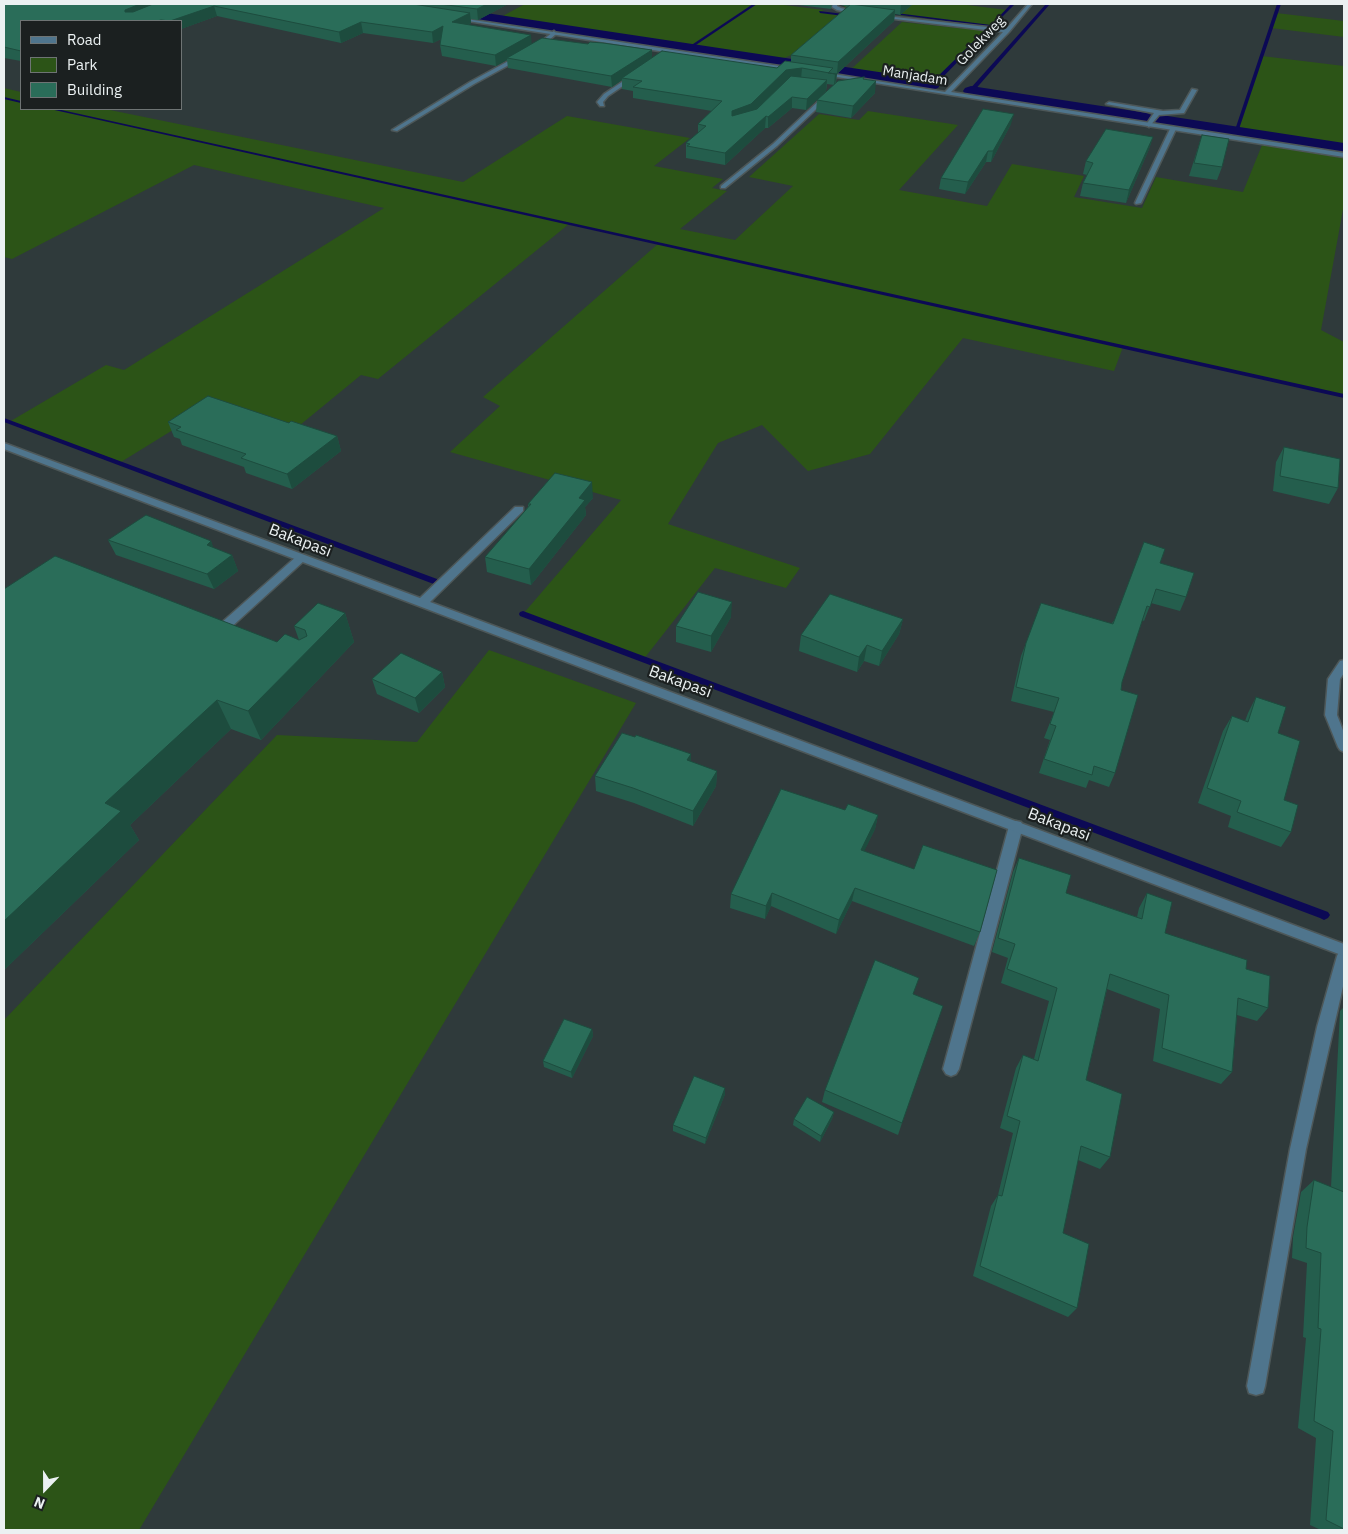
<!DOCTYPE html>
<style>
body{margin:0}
#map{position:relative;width:1348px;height:1534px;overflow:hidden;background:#2f3a3b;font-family:"IBM Plex Sans",sans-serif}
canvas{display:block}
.frame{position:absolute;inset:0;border:5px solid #ebf1f2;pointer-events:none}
.legend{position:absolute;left:20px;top:20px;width:162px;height:90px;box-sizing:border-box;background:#1b2020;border:1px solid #6e7474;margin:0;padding:6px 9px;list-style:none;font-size:15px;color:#ebf1f2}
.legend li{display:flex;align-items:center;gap:10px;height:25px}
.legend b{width:25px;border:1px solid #6e7474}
.north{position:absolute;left:20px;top:1464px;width:50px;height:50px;-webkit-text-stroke:4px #1b2020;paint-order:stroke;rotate:202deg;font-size:14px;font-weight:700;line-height:20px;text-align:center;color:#ebf1f2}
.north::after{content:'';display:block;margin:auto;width:18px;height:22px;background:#ebf1f2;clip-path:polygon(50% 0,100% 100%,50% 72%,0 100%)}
</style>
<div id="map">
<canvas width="1348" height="1534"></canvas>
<div class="frame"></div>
<ul class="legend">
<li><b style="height:6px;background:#4f758d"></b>Road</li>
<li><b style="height:14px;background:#2c5417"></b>Park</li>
<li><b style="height:14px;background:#2a6d59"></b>Building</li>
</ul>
<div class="north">N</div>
</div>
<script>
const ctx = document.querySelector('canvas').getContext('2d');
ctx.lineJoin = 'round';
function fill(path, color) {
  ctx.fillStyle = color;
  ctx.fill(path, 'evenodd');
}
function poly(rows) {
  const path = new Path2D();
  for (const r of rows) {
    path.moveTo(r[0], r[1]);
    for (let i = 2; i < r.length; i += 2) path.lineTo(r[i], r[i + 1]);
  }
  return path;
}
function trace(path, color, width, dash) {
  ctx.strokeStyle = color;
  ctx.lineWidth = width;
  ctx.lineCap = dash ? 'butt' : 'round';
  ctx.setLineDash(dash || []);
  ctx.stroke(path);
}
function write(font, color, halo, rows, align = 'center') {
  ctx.font = font + ' "IBM Plex Sans",sans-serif';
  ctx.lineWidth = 4.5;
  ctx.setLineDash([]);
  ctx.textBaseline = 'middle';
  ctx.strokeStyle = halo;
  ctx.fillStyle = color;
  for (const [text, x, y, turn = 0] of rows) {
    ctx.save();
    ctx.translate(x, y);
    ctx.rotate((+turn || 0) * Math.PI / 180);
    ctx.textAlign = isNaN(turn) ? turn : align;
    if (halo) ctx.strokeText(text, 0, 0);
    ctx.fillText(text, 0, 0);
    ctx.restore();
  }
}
fill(poly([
 [525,4,776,4,824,10,821,12,860,17,813,46,777,61,497,19],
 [844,4,959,4,1007,10,992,26,850,9,844,7],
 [1276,13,1344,21,1344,37,1271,28],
 [902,22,986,31,932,85,848,72],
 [1262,56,1344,66,1344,148,1236,132],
 [4,88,21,92,21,109,105,109,463,182,567,116,690,138,654,166,723,179,712,188,727,191,680,229,735,240,793,186,749,177,819,114,859,120,868,111,958,125,899,190,987,206,1012,164,1084,176,1074,197,1142,208,1156,177,1243,192,1262,145,1344,158,1344,204,1321,330,1344,342,1344,396,1123,347,1114,371,963,338,870,454,808,471,762,425,718,443,668,524,800,568,786,588,715,568,643,660,523,614,621,500,450,452,500,406,483,397,659,243,569,224,378,379,361,375,294,430,215,404,121,462,9,422,106,365,124,370,384,208,194,165,12,259,4,257,4,100,6,99,4,98],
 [489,650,636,703,139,1530,4,1530,4,1020,277,735,417,742]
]), '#2c5417');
fill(poly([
 [753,4,757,4,690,49,687,48,753,4],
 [1011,4,1015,4,992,27,886,13,888,12,991,25,1011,4],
 [1046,4,1050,4,973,92,969,92,969,90,1046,4],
 [1277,4,1281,4,1238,132,1234,133,1277,4],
 [819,11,852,15,854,16,852,17,820,13,819,11],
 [985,30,988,31,934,86,930,86,930,84,985,30],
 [4,97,21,101,21,103,4,99,4,97],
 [50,109,57,109,1344,394,1344,398,50,109],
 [4,418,437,579,438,581,434,584,431,583,4,422,4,418],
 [523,611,1328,912,1330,915,1328,918,1324,920,1320,918,520,616,519,614,520,612,523,611]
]), '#0c0955');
fill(poly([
 [394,4,426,4,932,80,938,82,940,85,938,88,932,90,401,8,394,4],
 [971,86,1147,113,1155,117,1161,115,1344,143,1344,153,1161,125,1153,121,1147,123,965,94,963,91,965,88,971,86]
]), '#0c0955');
const service = poly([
 [554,31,556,34,540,48,474,84,397,131,392,130,470,82,536,46,554,31],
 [634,74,639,75,608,96,603,102,604,106,600,106,597,102,604,94,634,74],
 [1192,89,1197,90,1184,113,1159,115,1149,127,1146,125,1154,113,1106,104,1109,102,1163,111,1180,110,1192,89],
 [826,94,831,95,777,146,725,188,721,188,721,186,773,144,826,94],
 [1173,127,1176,129,1141,203,1136,204,1135,203,1170,129,1173,127],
 [301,555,305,556,306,558,305,560,228,630,220,630,218,627,220,624,297,556,301,555],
 [1016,821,1021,822,1023,826,959,1069,956,1074,951,1076,946,1074,943,1069,1009,826,1011,822,1016,821],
 [1344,950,1344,982,1306,1149,1265,1386,1263,1393,1256,1395,1249,1393,1247,1386,1290,1149,1317,1027,1337,956,1339,952,1344,950]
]);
const minor = poly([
 [833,4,837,4,837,6,841,8,860,13,858,14,837,10,832,7,833,4],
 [1028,4,1032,4,1009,32,951,92,1344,153,1344,157,818,74,821,72,945,92,1003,32,878,17,876,15,1006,29,1028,4],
 [453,17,793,68,796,70,793,72,455,19,453,17],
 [4,443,420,598,515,507,523,507,523,511,430,602,1344,944,1344,956,4,449,4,443],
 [1344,660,1344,673,1340,679,1337,715,1344,733,1344,752,1340,750,1338,747,1325,715,1328,679,1340,661,1344,660]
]);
trace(service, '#4d5758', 3);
trace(minor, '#4d5758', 3);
fill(service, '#4f758d');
fill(minor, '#4f758d');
fill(poly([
 [4,4,508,4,478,20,471,19,471,23,468,25,532,44,588,44,652,50,652,58,777,68,791,62,791,55,847,7,838,4,913,4,900,15,895,14,894,21,837,74,832,73,837,74,836,83,864,79,875,93,851,118,816,112,817,100,834,85,827,84,826,91,806,110,792,108,768,128,765,128,725,165,686,158,686,143,698,133,698,124,712,111,633,98,633,91,622,89,622,80,612,87,508,68,507,60,496,66,442,56,440,45,441,39,433,43,363,33,341,43,217,16,181,29,181,21,21,21,21,61,4,58],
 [786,81,787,81,757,109],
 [790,4,832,4,831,9],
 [1011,124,991,162,986,162,965,194,939,189,941,178],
 [1202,135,1222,167,1217,180,1189,176],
 [1153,137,1149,149,1126,203,1080,196,1083,183,1087,175,1083,174,1086,161],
 [168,422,289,423,337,436,341,451,292,489,246,473,244,467,182,445,180,439,174,437],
 [1284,447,1338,488,1329,504,1273,491,1276,462],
 [593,498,585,507,586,515,531,585,487,572,485,557,528,507,528,504],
 [108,540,211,541,213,548,232,555,238,571,214,589,116,555],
 [1160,563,1186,597,1180,611,1151,603,1144,621,1142,620,1122,682,1121,690,1115,773,1109,787,1089,780,1086,788,1039,773,1050,740,1044,738,1054,712,1011,701,1021,656,1026,643,1112,623],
 [4,589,277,642,299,640,294,626,345,613,354,642,261,740,231,729,130,825,139,840,4,970],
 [731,617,711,652,676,642,676,626],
 [903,619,899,634,879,666,864,661,857,672,799,651,801,635],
 [442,672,445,687,419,713,377,694,372,679],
 [1256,697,1278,733,1284,800,1291,832,1281,847,1228,827,1231,816,1198,803,1223,731,1232,716,1245,721,1248,713],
 [1344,703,1344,719,1343,718],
 [691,762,717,771,716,786,693,826,634,803,596,791,595,776],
 [845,810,878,815,875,829,864,851,980,932,974,946,852,901,836,934,771,906,765,919,730,908,731,894],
 [1019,858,1066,893,1137,917,1139,908,1147,893,1165,933,1246,969,1268,1008,1257,1021,1237,1015,1232,1072,1221,1084,1153,1061,1160,1009,1107,989,1086,1080,1110,1157,1100,1169,1078,1160,1063,1233,1077,1308,1068,1317,973,1276,991,1206,998,1195,1013,1133,1000,1128,1016,1068,1023,1055,1034,1059,1049,1001,1001,983,1008,958,992,952,1013,872],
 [913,995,902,1123,898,1135,822,1102,825,1090],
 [1344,1007,1344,1530,1321,1530,1310,1525,1316,1438,1298,1428,1306,1338,1303,1337,1307,1263,1292,1258,1293,1237,1301,1192,1314,1180,1331,1187,1340,1011],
 [592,1029,593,1036,572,1078,544,1067,543,1061],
 [725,1088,725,1094,705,1144,673,1131,673,1125],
 [834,1112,832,1119,820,1142,793,1125,794,1119]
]), '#245e4d');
fill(poly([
 [140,4,169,4,128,20,125,10],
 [487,4,508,4,478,20,477,9],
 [901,4,913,4,900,15],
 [214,6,217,16,181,29,181,21,170,21],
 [895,10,894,21,837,74,838,62],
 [470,13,471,23,453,33,452,22],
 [361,22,363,33,341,43,339,32],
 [443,26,445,37,433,43,432,32],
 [531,35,532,46,507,58,507,60,496,66,495,55],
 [652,50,652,60,622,78,622,80,612,87,611,76],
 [802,68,801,79,786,81,750,115,731,123,732,111,786,70],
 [835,74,837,74,835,85,834,85],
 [827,80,826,91,806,110,807,99],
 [876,81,875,93,851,118,853,106],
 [792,97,792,108,768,128,768,117],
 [1014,114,1011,124,991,162,993,151],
 [766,116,765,128,725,165,725,153],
 [1153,137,1149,149,1126,203,1129,190],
 [988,151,986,162,965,194,968,182],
 [337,436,341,451,292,489,287,474],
 [592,482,593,498,585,507,586,515,531,585,529,569,579,498],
 [211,541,217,557,207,545],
 [232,555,238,571,214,589,207,574],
 [732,602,731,617,711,652,711,636],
 [345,613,354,642,261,740,248,711],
 [903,619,899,634,879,666,882,651],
 [867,645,864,661,857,672,859,657],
 [442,672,445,687,419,713,415,698],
 [217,700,231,729,130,825,139,840,4,970,4,921,105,803],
 [691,754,691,769,687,760],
 [717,771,716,786,693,826,693,811],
 [878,815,875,829,858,864,861,850],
 [855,888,852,901,836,934,839,920],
 [772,893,771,906,765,919,766,906],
 [592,1029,593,1036,572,1078,571,1072],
 [725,1088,725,1094,705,1144,706,1138],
 [834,1112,832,1119,820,1142,821,1136]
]), '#1d4c3e');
const building = poly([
 [4,4,140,4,125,10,125,12,133,12,153,4,413,4,470,13,452,22,531,35,495,55,440,45,443,26,432,32,361,22,339,32,214,6,170,21,161,20,157,21,21,21,21,51,4,47,4,4],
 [440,4,487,4,477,9,440,4],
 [851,4,895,10,838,62,791,55,851,4],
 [542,38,588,44,590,42,603,43,652,50,611,76,507,58,542,38],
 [662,51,777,68,785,61,833,68,828,73,837,74,835,74,802,68,786,70,751,104,732,111,732,116,757,109,791,76,827,80,807,99,792,97,768,117,766,116,725,153,687,146,690,144,686,143,706,126,698,124,722,101,633,87,642,81,622,78,662,51],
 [864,77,863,79,876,81,853,106,817,100,838,81,864,77],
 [983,109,1014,114,993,151,988,151,968,182,941,178,983,109],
 [1106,129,1153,137,1129,190,1083,183,1093,163,1086,161,1106,129],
 [1202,135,1229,139,1222,167,1194,163,1202,135],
 [208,396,289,423,291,421,337,436,287,474,241,458,246,454,176,430,181,427,168,422,208,396],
 [1284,447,1340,459,1338,488,1280,476,1284,447],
 [555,473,592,482,579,498,585,500,529,569,485,557,531,504,528,504,555,473],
 [146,515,211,541,207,545,232,555,207,574,108,540,146,515],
 [1144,542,1165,549,1160,563,1194,573,1186,597,1156,589,1150,607,1147,606,1122,682,1121,690,1138,695,1115,773,1094,766,1092,775,1044,759,1056,726,1050,724,1059,698,1016,687,1026,643,1041,603,1113,624,1144,542],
 [55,556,277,642,285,634,299,640,307,636,305,630,294,626,318,603,345,613,248,711,217,700,105,803,121,811,4,921,4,589,55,556],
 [698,592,732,602,711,636,676,626,698,592],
 [830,594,903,619,882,651,867,645,859,657,801,635,830,594],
 [401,653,442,672,415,698,372,679,401,653],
 [1256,697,1286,707,1278,733,1300,741,1284,800,1298,805,1291,832,1237,812,1241,801,1207,788,1232,716,1248,722,1256,697],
 [622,733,635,737,636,735,691,754,687,760,717,771,693,811,633,788,595,776,622,733],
 [781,789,845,810,848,804,878,815,861,850,914,869,923,845,997,870,980,932,855,888,839,920,772,893,766,906,731,894,781,789],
 [1019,858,1071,875,1066,893,1142,919,1147,893,1172,902,1165,933,1247,960,1246,969,1270,976,1268,1008,1238,998,1232,1072,1162,1048,1169,995,1110,974,1086,1080,1122,1094,1110,1157,1081,1146,1063,1233,1089,1244,1077,1308,980,1266,998,1195,1002,1196,1020,1121,1007,1116,1023,1055,1038,1061,1057,988,1007,969,1015,944,998,938,1019,858],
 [875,960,919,978,913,994,943,1006,902,1123,825,1090,875,960],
 [564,1019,592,1029,571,1072,543,1061,564,1019],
 [694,1076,725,1088,706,1138,673,1125,694,1076],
 [807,1097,834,1112,821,1136,794,1119,807,1097],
 [1314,1180,1344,1192,1344,1529,1326,1520,1333,1431,1314,1421,1321,1329,1318,1328,1321,1253,1306,1248,1307,1227,1314,1180]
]);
fill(building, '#2a6d59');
trace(building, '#1d4c3e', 1);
write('14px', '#ebf1f2', '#1b2020', [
 ["Golekweg",981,41,-46],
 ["Manjadam",915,76,9]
]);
write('16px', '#ebf1f2', '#1b2020', [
 ["Bakapasi",300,541,21],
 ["Bakapasi",680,682,20],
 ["Bakapasi",1059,825,21]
]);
</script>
